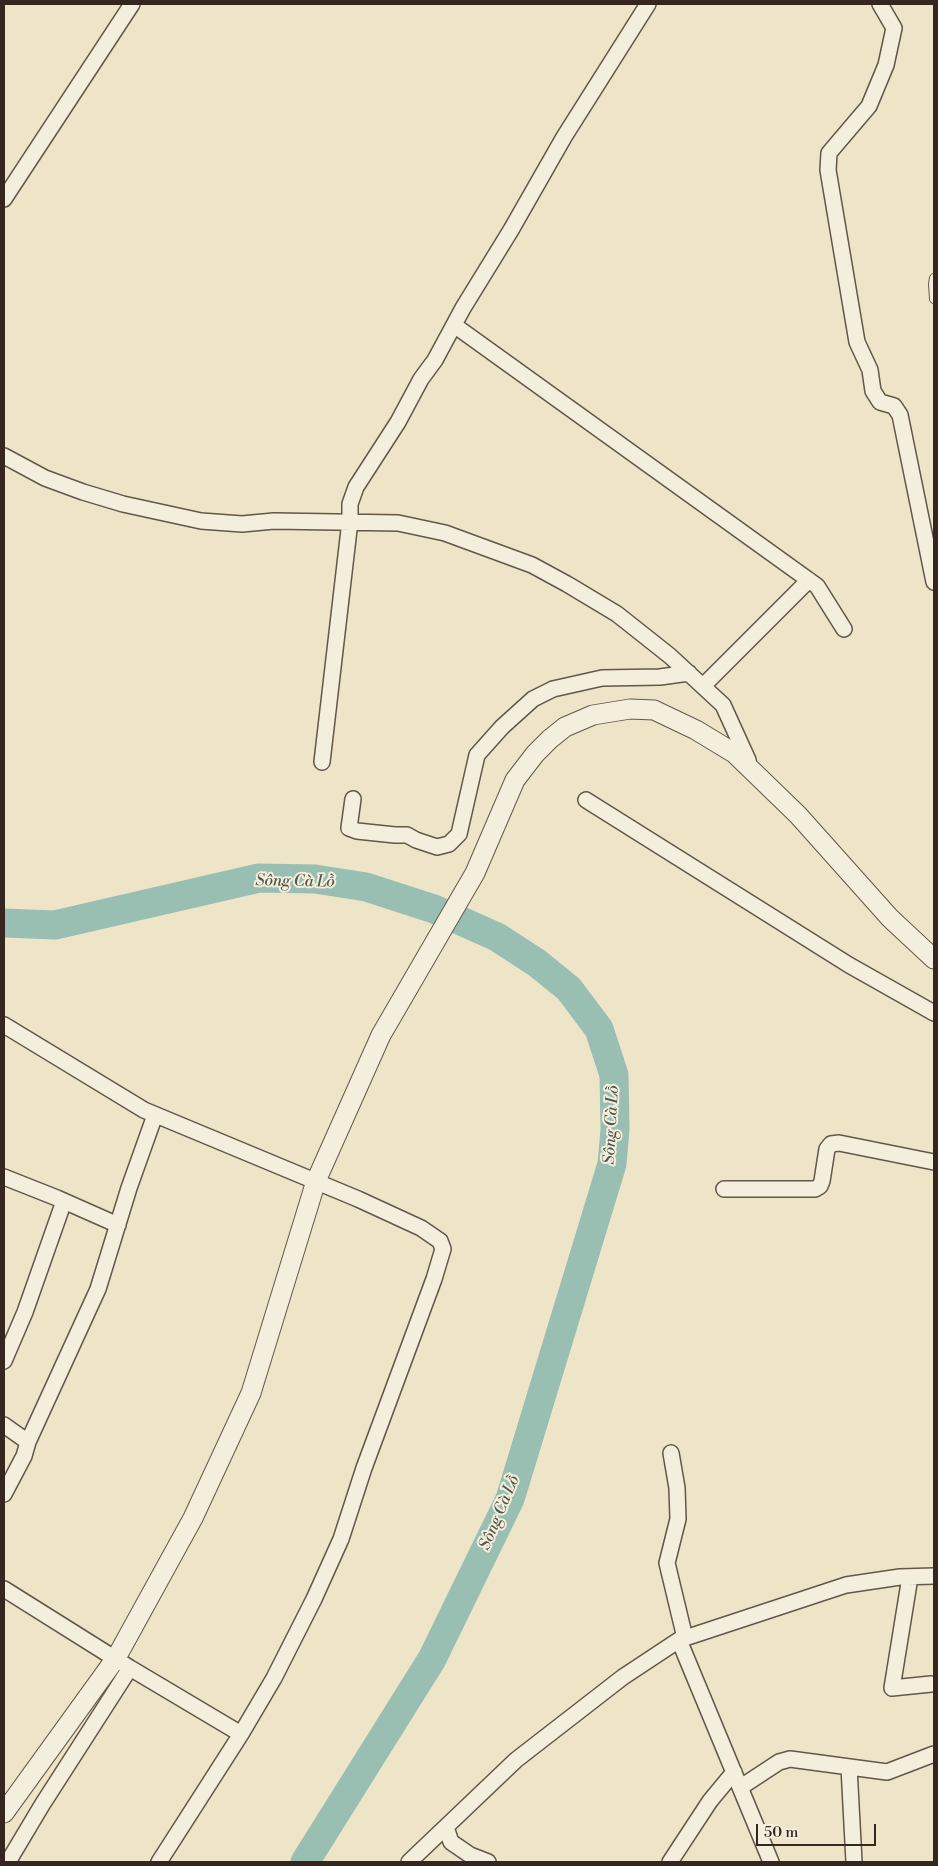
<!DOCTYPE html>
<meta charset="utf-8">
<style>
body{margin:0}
#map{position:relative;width:938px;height:1866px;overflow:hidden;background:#eee5c9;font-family:"Libre Bodoni",serif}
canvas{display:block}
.frame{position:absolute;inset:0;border:5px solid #352620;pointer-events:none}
.scale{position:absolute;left:756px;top:1824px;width:120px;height:22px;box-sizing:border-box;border:2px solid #352620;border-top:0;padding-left:6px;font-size:15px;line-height:18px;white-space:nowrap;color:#352620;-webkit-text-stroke:4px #f4eedc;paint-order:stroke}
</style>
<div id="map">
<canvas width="938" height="1866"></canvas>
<div class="frame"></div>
<div class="scale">50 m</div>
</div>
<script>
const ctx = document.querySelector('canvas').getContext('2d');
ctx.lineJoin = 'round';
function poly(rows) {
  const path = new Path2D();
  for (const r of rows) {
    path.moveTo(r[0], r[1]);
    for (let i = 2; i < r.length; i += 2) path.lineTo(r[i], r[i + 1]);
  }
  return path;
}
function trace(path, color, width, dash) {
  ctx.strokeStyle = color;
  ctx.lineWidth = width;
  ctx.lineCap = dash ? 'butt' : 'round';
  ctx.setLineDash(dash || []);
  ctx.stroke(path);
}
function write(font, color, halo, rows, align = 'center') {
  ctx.font = font + ' "Libre Bodoni",serif';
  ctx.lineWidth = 4;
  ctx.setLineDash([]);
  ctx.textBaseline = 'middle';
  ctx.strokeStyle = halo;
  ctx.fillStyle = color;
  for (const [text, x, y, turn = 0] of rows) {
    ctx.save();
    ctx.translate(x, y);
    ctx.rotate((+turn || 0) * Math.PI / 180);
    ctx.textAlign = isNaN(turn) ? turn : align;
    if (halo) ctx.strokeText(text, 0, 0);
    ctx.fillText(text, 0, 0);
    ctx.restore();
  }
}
trace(poly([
 [4,923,55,925,259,878,315,879,366,887,434,909,497,937,537,963,569,989,599,1029,614,1075,615,1129,612,1164,510,1499,432,1659,305,1862]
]), '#99bfb3', 29);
const service = poly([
 [934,278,933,284,934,299]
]);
const minor = poly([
 [880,4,894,28,886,65,869,106,829,153,828,170,857,342,870,370,873,391,880,402,894,406,900,415,934,582],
 [4,199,132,4],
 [454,325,817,586,844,629],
 [4,456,45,478,83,492,123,504,201,521,242,524,274,521,398,523,445,533,532,565,567,584,617,614,670,656,723,705,748,760,749,768],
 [703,686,809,580],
 [322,762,350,521,350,504,356,487,398,422,421,379,435,360,463,308,511,230,564,137,648,4],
 [353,799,349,828,357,831,395,835,407,835,416,840,437,847,449,844,459,834,477,755,502,727,533,699,553,689,602,678,660,677,689,673],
 [586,800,849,965,934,1013],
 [4,1025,144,1110,358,1199,421,1228,440,1241,443,1249,434,1279,364,1468,341,1539,314,1599,274,1678,241,1734,159,1862],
 [4,1177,57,1198,118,1225],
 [724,1189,815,1189,820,1186,822,1181,827,1149,831,1144,839,1143,934,1162],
 [4,1361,25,1312,64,1201],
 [4,1425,28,1442],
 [671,1453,677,1488,678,1519,667,1563,685,1638],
 [4,1494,24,1456,28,1442,98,1289,129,1188,155,1115],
 [910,1577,892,1688,931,1684],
 [4,1589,130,1668,241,1734],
 [679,1640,771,1862],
 [849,1767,854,1862],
 [741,1787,779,1762,790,1759,887,1772,934,1754],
 [446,1827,451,1842,470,1855,488,1862],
 [8,1862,42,1805,130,1668],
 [409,1862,516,1760,623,1677,679,1640,846,1585,900,1577,934,1576],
 [670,1862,710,1801,734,1772]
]);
const tertiary = poly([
 [4,1813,116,1658,193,1518,251,1393,316,1181,381,1035,475,873,515,780,535,754,550,739,565,727,593,715,630,709,654,710,696,730,734,753,798,815,890,918,934,959]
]);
trace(service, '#63564a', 10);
trace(minor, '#63564a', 18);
trace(tertiary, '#63564a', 21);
trace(service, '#f4eedc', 8);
trace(minor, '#f4eedc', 15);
trace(tertiary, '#f4eedc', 19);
write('italic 16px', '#53544c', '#f4eedc', [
 ["Sông Cà Lồ",295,882,1],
 ["Sông Cà Lồ",612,1125,-87],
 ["Sông Cà Lồ",500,1513,-67]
]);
</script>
